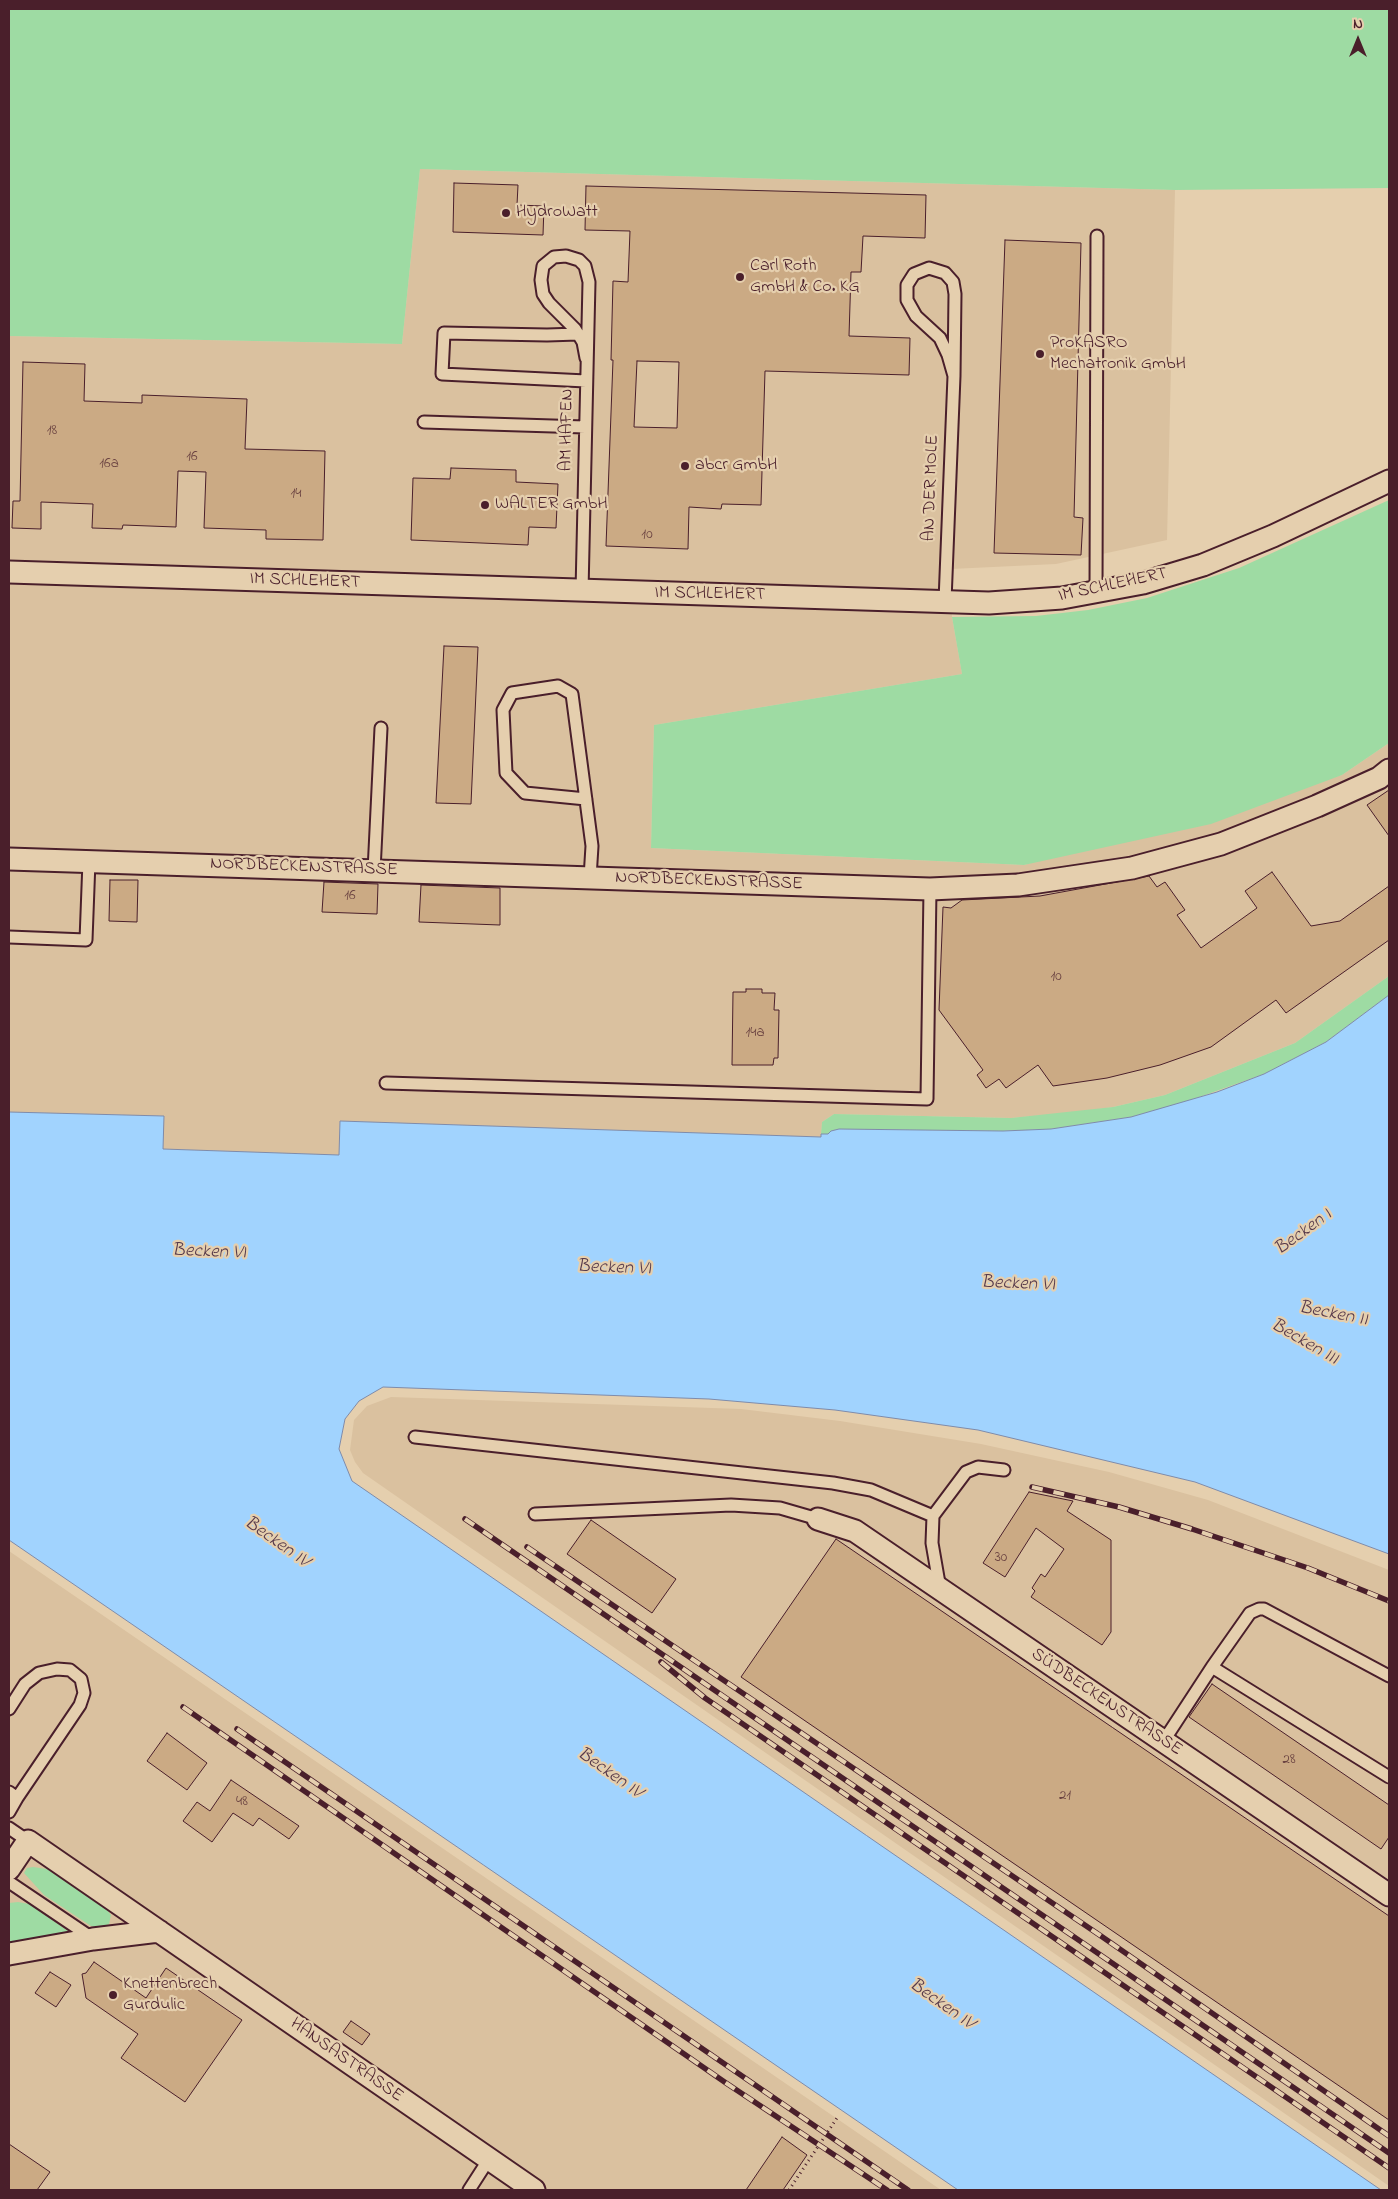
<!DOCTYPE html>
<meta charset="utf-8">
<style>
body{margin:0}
#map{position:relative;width:1398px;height:2199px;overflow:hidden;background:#e5cfae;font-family:"Indie Flower",sans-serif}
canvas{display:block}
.frame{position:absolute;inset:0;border:10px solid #4a1f2b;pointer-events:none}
.north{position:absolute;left:1333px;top:15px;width:50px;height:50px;-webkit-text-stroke:4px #e5cfae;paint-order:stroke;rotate:0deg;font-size:14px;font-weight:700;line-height:20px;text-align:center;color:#4a1f2b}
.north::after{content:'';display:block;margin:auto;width:18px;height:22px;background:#4a1f2b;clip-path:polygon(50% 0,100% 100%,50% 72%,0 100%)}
</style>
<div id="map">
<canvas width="1398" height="2199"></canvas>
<div class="frame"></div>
<div class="north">N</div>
</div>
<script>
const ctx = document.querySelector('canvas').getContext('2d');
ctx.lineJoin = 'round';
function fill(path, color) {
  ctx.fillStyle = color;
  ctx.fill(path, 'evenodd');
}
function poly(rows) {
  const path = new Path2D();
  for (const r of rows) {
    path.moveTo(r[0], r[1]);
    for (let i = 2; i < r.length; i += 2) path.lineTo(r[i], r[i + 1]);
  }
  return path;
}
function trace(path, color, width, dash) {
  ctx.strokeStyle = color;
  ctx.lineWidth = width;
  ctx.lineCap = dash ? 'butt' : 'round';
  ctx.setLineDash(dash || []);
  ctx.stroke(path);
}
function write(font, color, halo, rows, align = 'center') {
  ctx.font = font + ' "Indie Flower",sans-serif';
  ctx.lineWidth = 4.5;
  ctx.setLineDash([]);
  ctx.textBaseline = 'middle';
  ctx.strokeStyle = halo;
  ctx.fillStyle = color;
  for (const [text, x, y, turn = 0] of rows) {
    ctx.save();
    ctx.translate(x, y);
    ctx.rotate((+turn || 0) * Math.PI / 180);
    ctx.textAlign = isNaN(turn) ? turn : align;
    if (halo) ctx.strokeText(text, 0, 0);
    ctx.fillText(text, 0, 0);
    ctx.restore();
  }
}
fill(poly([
 [420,169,1175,190,1167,540,1056,564,951,569,952,617,962,674,654,725,651,848,1024,865,1342,775,1389,743,1389,976,1295,1043,1165,1095,1113,1107,1070,1113,1011,1118,834,1114,822,1122,821,1137,340,1121,339,1155,163,1149,163,1116,9,1112,9,336,402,344],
 [391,1397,741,1409,840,1421,981,1444,1109,1472,1208,1500,1389,1570,1389,2186,363,1473,355,1462,350,1450,354,1420,367,1406],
 [9,1551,941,2190,9,2190]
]), '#dac19f');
fill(poly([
 [9,9,1389,9,1389,188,1175,190,420,169,402,344,9,336],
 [1389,500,1389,743,1342,775,1211,824,1024,865,651,848,654,725,962,674,952,617,1036,616,1088,610,1147,598,1239,568],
 [1389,976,1389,995,1326,1042,1264,1074,1177,1105,1131,1117,1051,1129,1003,1131,839,1129,831,1131,828,1134,821,1134,822,1122,834,1114,1011,1118,1113,1107,1165,1095,1295,1043],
 [33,1867,47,1869,107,1910,111,1915,109,1924,100,1928,91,1926,44,1895,24,1873,27,1868],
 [18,1902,29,1904,71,1933,9,1949,9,1903]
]), '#9edba3');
const water = poly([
 [1389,995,1389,1554,1195,1482,978,1430,835,1410,709,1399,383,1387,359,1401,345,1419,339,1449,352,1481,1381,2190,958,2190,9,1540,9,1112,164,1116,163,1149,339,1155,340,1121,821,1137,821,1134,828,1134,831,1131,839,1129,1003,1131,1051,1129,1131,1117,1217,1092,1264,1074,1326,1042,1389,995]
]);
fill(water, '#a1d3fe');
trace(water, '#7e8baa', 1);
const building = poly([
 [454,183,518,185,517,205,544,206,543,235,453,232,454,183],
 [586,186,926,195,925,238,863,236,861,272,851,272,849,336,910,338,909,375,765,371,761,505,722,504,721,509,689,507,688,549,606,546,613,360,611,360,613,281,628,282,630,231,585,230,586,186],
 [637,361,679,362,677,428,634,427,637,361],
 [1005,240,1081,243,1074,517,1083,518,1081,555,994,553,1005,240],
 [23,362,85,364,84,401,142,403,142,395,247,399,245,449,325,451,323,540,266,539,266,530,204,528,206,472,178,471,176,527,123,525,122,529,92,528,93,504,41,502,41,529,12,528,13,501,20,501,23,362],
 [451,468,516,470,516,482,558,484,556,528,529,527,528,545,411,540,413,478,450,479,451,468],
 [444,646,478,647,471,804,436,803,444,646],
 [1389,790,1389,836,1367,805,1389,790],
 [1272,872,1311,926,1340,921,1389,886,1389,940,1286,1013,1276,1000,1211,1047,1160,1065,1107,1078,1053,1086,1038,1065,1006,1088,999,1079,986,1088,977,1075,983,1070,939,1010,943,907,951,908,962,900,1040,896,1149,876,1157,887,1165,882,1185,910,1177,915,1201,948,1257,908,1245,891,1272,872],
 [110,880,138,880,137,922,109,921,110,880],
 [324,882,378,884,377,914,322,912,324,882],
 [421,885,500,888,500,925,419,922,421,885],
 [746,989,762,989,762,993,775,993,774,1010,779,1010,778,1058,774,1058,773,1065,732,1065,733,992,746,992,746,989],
 [1029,1492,1073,1501,1067,1511,1111,1540,1111,1632,1102,1645,1031,1597,1035,1591,1032,1588,1041,1574,1045,1577,1064,1549,1036,1528,1005,1577,983,1563,1029,1492],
 [591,1520,676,1579,652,1613,567,1554,591,1520],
 [836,1539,1389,1916,1389,2120,741,1677,836,1539],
 [1212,1684,1389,1805,1389,1837,1381,1849,1189,1717,1212,1684],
 [167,1733,207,1763,187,1790,147,1761,167,1733],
 [231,1780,299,1826,289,1839,259,1818,253,1826,233,1813,212,1842,183,1821,197,1802,210,1811,231,1780],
 [94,1962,146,1998,166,1968,242,2020,185,2102,121,2058,138,2034,86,1998,82,1974,86,1973,94,1962],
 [50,1972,71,1985,56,2007,35,1993,50,1972],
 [351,2021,370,2034,362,2045,343,2032,351,2021],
 [782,2137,807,2155,783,2190,746,2190,782,2137],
 [9,2144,50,2172,37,2190,9,2190,9,2144]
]);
fill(building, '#cbaa84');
trace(building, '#4a1f2b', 1);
const service = poly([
 [578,334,547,335,444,333,442,374,586,381],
 [424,422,585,427],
 [582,591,589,282,585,266,579,260,566,256,554,257,543,266,541,280,543,294,549,303,575,329,583,342,586,358],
 [1096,592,1097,236],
 [945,601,954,376,955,294,953,282,945,273,929,268,914,274,907,285,907,300,916,316,940,338,948,355,954,376],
 [586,799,525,793,506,773,503,710,512,693,558,686,572,694,592,846,590,878],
 [374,871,381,728],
 [9,937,86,940,89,861],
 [386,1083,927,1099,930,889],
 [415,1437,833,1483,871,1490,933,1516],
 [535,1514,731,1505,780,1508,818,1519],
 [940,1589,932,1543,933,1516,966,1472,978,1467,1004,1470],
 [1212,1667,1250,1613,1259,1609,1264,1609,1389,1676],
 [9,1709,25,1684,39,1673,57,1669,70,1670,81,1679,84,1693,80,1705,17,1798,9,1792],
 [1163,1742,1212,1667,1389,1777],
 [9,1812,17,1798],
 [9,1828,28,1841],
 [9,1882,92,1938],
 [469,2190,489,2159]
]);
const minor = poly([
 [9,572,989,603,1062,598,1143,583,1203,565,1273,536,1389,481],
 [9,859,930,889,1018,885,1132,868,1221,844,1317,806,1379,778,1389,770],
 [818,1519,855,1531,1389,1895],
 [9,1869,28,1841,534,2190],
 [9,1954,93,1939,159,1931]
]);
trace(service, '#4a1f2b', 15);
trace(minor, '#4a1f2b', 25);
trace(poly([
 [789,2190,837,2118]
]), '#4a1f2b', 3, [1, 4]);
trace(service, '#e5cfae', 11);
trace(minor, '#e5cfae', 21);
const rail = poly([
 [1032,1487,1119,1507,1192,1529,1308,1568,1389,1601],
 [465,1519,1389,2153],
 [527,1547,1101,1936,1389,2136],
 [661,1662,705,1698,1389,2168],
 [183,1707,726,2083,887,2190],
 [237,1729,908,2190]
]);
trace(rail, '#4a1f2b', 5.5);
trace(rail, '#e5cfae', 4, [11]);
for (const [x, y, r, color] of [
 [506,213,5,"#4a1f2b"],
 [740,277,5,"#4a1f2b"],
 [1040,354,5,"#4a1f2b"],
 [685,466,5,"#4a1f2b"],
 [485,505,5,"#4a1f2b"],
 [113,1995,5,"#4a1f2b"]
]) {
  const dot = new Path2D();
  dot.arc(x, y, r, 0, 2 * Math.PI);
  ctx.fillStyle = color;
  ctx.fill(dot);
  trace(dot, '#e5cfae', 2);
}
write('15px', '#6a4241', null, [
 ["18",52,432],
 ["16",192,458],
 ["16a",109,465],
 ["14",296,495],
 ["10",647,536],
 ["16",350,897],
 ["10",1056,978],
 ["14a",755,1034],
 ["30",1001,1559],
 ["28",1289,1761],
 ["21",1065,1797],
 ["48",242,1803]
]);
write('18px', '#4a1f2b', '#e5cfae', [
 ["HydroWatt",516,213],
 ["Carl Roth",750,267],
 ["GmbH & Co. KG",750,288],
 ["ProKASRO",1050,344],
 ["Mechatronik GmbH",1050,365],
 ["abcr GmbH",695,466],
 ["WALTER GmbH",495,505],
 ["Knettenbrech",123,1985],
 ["Gurdulic",123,2006]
], 'left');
write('18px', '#4a1f2b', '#e5cfae', [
 ["AM HAFEN",568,430,-89],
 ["AN DER MOLE",932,488,-88],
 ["IM SCHLEHERT",305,582,2],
 ["IM SCHLEHERT",1113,586,-12],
 ["IM SCHLEHERT",710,595,1],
 ["NORDBECKENSTRASSE",304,868,2],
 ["NORDBECKENSTRASSE",709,882,2],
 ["SÜDBECKENSTRASSE",1106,1703,34],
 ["HANSASTRASSE",346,2061,35]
]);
write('italic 19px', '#573a4b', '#e5cfae', [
 ["Becken I",1304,1233,-36],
 ["Becken VI",209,1253,2],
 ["Becken VI",614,1269,2],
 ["Becken VI",1018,1285,2],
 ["Becken II",1333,1315,11],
 ["Becken III",1304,1343,30],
 ["Becken IV",276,1543,35],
 ["Becken IV",609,1774,35],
 ["Becken IV",941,2005,35]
]);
</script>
